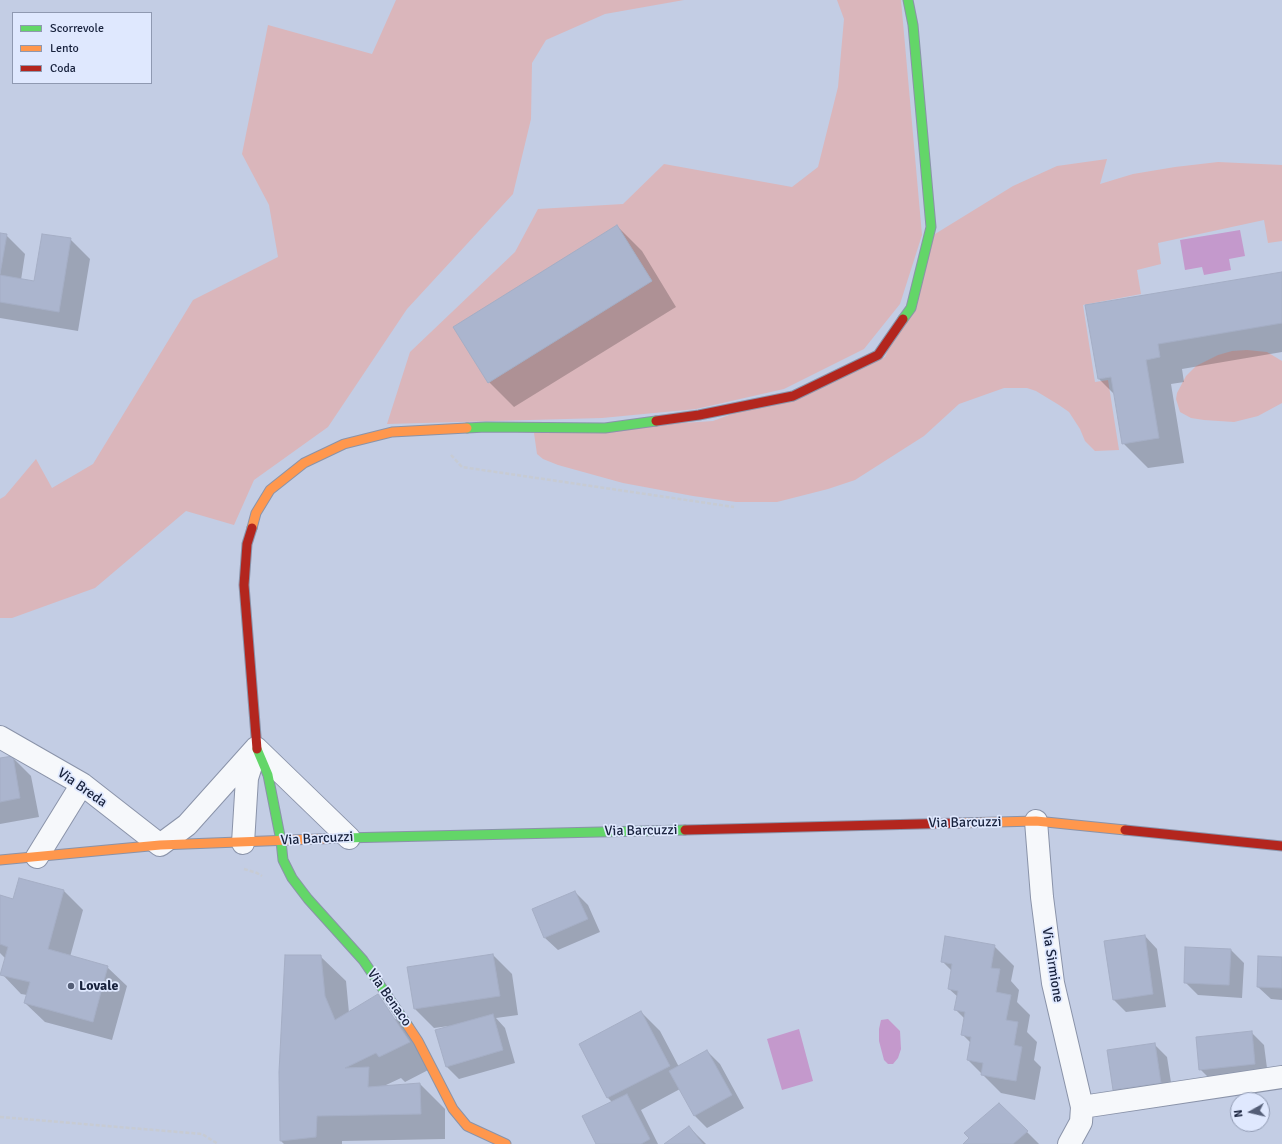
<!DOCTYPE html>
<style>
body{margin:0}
#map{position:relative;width:1282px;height:1144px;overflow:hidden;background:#c3cde4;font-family:Signika,sans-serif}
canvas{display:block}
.legend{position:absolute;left:12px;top:12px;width:140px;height:72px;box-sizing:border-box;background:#dfe8fe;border:1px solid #8f99b1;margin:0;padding:5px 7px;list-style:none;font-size:12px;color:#18223d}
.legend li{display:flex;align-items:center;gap:8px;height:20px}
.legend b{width:20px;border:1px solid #8f99b1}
.north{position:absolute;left:1230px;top:1092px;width:40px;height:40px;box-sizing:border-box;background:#dfe8fe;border:1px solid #8f99b1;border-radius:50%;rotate:262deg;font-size:11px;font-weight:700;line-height:16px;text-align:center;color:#18223d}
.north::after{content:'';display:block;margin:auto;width:14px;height:18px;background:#545e77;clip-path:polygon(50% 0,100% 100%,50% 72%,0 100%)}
</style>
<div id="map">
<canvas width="1282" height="1144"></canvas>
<ul class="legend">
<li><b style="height:5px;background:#63d668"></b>Scorrevole</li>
<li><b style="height:5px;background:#ff974d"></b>Lento</li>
<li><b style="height:5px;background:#b3261e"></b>Coda</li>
</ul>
<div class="north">N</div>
</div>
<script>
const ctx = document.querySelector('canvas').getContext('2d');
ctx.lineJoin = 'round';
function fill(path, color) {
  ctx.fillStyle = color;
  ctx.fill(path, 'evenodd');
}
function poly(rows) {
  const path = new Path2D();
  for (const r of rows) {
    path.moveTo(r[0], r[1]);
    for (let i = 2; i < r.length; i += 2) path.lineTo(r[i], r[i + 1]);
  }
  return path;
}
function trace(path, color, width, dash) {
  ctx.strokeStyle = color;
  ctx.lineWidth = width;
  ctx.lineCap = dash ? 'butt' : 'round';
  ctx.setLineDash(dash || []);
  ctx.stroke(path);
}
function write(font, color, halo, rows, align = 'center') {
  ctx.font = font + ' Signika,sans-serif';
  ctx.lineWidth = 3.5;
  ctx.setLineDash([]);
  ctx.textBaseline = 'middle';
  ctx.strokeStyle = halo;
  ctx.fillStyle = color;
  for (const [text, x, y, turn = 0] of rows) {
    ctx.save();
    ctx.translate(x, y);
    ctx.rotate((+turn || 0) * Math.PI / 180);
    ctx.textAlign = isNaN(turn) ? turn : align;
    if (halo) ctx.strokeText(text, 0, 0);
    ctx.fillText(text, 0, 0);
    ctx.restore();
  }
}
fill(poly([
 [396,0,684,0,605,14,546,40,532,63,531,119,513,194,407,309,328,427,254,480,234,525,186,511,95,588,12,618,0,618,0,499,5,496,36,459,52,488,93,464,193,300,278,257,269,205,242,154,268,25,372,54],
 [837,0,901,0,922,235,900,304,864,349,784,389,696,409,602,418,387,424,410,352,515,252,538,209,623,204,664,164,792,187,818,167,838,87,844,19],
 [1107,159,1100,184,1133,174,1175,167,1218,162,1282,165,1282,241,1268,243,1264,220,1158,243,1161,264,1137,270,1141,294,1083,305,1095,382,1108,380,1119,450,1095,451,1085,441,1080,429,1069,412,1059,405,1036,391,1027,388,1004,388,959,404,924,436,855,480,828,489,777,502,736,502,693,496,623,483,558,465,543,459,537,454,534,433,713,421,885,357,935,234,1013,186,1057,166],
 [1247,350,1267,352,1282,361,1282,403,1258,416,1234,422,1204,420,1191,418,1180,412,1176,399,1177,393,1186,376,1196,366,1218,355,1232,351]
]), '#dab6bb');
fill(poly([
 [1240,230,1245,256,1229,259,1231,270,1204,275,1202,267,1185,270,1180,240],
 [888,1019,900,1031,901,1049,898,1058,893,1064,888,1064,884,1060,879,1041,879,1029,881,1020],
 [799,1029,813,1081,782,1090,767,1039]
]), '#c499cc');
fill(poly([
 [617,226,642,251,676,307,514,407,489,382],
 [0,234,6,235,25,254,21,280,35,282,70,239,90,259,78,331,0,318],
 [1282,273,1282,352,1182,369,1184,382,1171,384,1184,463,1148,468,1123,443,1115,395,1099,379,1086,306],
 [12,757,31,776,39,817,0,824,0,759],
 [20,879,64,891,83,910,70,957,107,967,127,986,112,1040,45,1022,25,1003,27,995,21,994,2,974,6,959,0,953,0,896,14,900],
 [575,892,588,905,600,932,558,950,545,938],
 [1145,936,1157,949,1166,1007,1126,1012,1113,999],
 [994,946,1014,966,1011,981,1019,990,1017,1002,1030,1015,1027,1032,1037,1042,1034,1060,1041,1067,1035,1100,1001,1093,968,1060,971,1043,962,1034,965,1019,956,1010,958,997,949,989,952,971,942,961],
 [1231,950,1244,963,1242,998,1198,995,1185,982],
 [493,955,512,974,518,1015,496,1018,505,1028,515,1063,459,1079,446,1066,449,1026,434,1028,415,1009],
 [320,956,346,981,349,1013,403,1020,434,1067,405,1082,401,1078,386,1085,387,1086,420,1084,445,1109,445,1139,342,1141,342,1144,284,1144,281,1141],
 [1282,958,1282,1000,1271,999,1258,987],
 [641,1012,660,1031,679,1067,707,1051,720,1064,744,1108,707,1128,694,1115,680,1089,641,1110,658,1144,597,1144,612,1102,608,1098,580,1044],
 [1251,1032,1264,1045,1268,1076,1213,1082,1200,1069],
 [1154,1044,1167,1057,1173,1095,1127,1102,1114,1089],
 [999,1104,1039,1144,965,1144],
 [689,1127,706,1144,666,1144]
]), '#0003');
const building = poly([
 [617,225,652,281,488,383,453,327,617,225],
 [0,233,7,234,0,274,0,233],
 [42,234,71,238,59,312,0,302,0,275,34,281,42,234],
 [1282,272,1282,323,1158,344,1160,357,1146,360,1159,438,1122,444,1111,377,1098,379,1085,305,1282,272],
 [13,756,20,798,0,802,0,758,13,756],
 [19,878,64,890,48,949,108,966,93,1022,24,1003,30,982,0,975,8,947,0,944,0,895,13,899,19,878],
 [575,891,588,919,544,938,532,909,575,891],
 [1145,935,1153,994,1113,1000,1104,941,1145,935],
 [945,936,995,945,991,968,1000,969,996,992,1011,995,1006,1020,1018,1022,1014,1045,1022,1047,1016,1081,981,1075,983,1063,967,1060,971,1037,961,1035,965,1012,954,1010,958,991,948,989,952,964,941,962,945,936],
 [1185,947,1231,949,1229,985,1184,983,1185,947],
 [493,954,500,996,414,1009,407,967,493,954],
 [285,955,321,955,325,996,335,1020,378,994,410,1042,379,1057,376,1053,345,1068,369,1067,368,1087,420,1083,421,1114,317,1116,316,1137,280,1141,279,1072,285,955],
 [1258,956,1282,957,1282,988,1257,987,1258,956],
 [641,1011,670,1066,607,1098,579,1044,641,1011],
 [493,1014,503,1050,446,1067,435,1030,493,1014],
 [1252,1031,1255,1064,1199,1070,1196,1037,1252,1031],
 [1155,1043,1161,1083,1113,1090,1107,1050,1155,1043],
 [707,1050,732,1095,694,1116,669,1071,707,1050],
 [627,1094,650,1139,641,1144,596,1144,582,1116,627,1094],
 [999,1103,1028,1131,1013,1144,963,1144,969,1138,964,1133,999,1103],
 [689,1126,703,1144,664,1144,689,1126]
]);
fill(building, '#abb5ce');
trace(building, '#a5aec5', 1);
const street = poly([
 [0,737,82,784,160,845,187,825,256,748],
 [256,748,349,838],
 [1036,821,1042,897,1053,983,1082,1107,1081,1122,1069,1144],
 [243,843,247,778,255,753],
 [37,857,82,784],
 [1082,1107,1282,1077]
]);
const fast = poly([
 [903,319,911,308,931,227,913,25,908,0],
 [467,428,486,427,605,428,656,421],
 [257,749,268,775,281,841,283,860,292,878,308,899,363,960,408,1026],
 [343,838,685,830]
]);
const slow = poly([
 [252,528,256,513,270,490,304,463,344,444,392,432,467,428],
 [959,823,1036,821,1125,830],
 [0,860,160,845,343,838],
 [408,1026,418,1041,453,1109,467,1126,506,1144]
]);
const jam = poly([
 [656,421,699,415,793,396,878,355,903,319],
 [252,528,247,544,244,585,257,749],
 [685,830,959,823],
 [1125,830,1282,846]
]);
trace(street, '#8a93a9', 24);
trace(fast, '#8a93a9', 11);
trace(slow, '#8a93a9', 11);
trace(jam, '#8a93a9', 11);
trace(poly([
 [451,455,462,467,734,507],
 [244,869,257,873,262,876],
 [0,1117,202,1134,218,1144]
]), '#c7cbd3', 2.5, [4, 2]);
trace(street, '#f6f8fb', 22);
trace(fast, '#63d668', 9);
trace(slow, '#ff974d', 9);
trace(jam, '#b3261e', 9);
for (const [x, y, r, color] of [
 [71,986,4,"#545e77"]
]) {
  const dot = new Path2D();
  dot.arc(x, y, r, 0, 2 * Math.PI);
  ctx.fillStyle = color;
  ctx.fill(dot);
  trace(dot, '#dfe8fe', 1.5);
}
write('14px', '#18223d', '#dfe8fe', [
 ["Via Breda",82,788,35],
 ["Via Barcuzzi",965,823,-1],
 ["Via Barcuzzi",641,831,-1],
 ["Via Barcuzzi",317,839,-3],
 ["Via Sirmione",1052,965,81],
 ["Via Benaco",389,998,55]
]);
write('bold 14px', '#18223d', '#dfe8fe', [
 ["Lovale",79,986]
], 'left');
</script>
